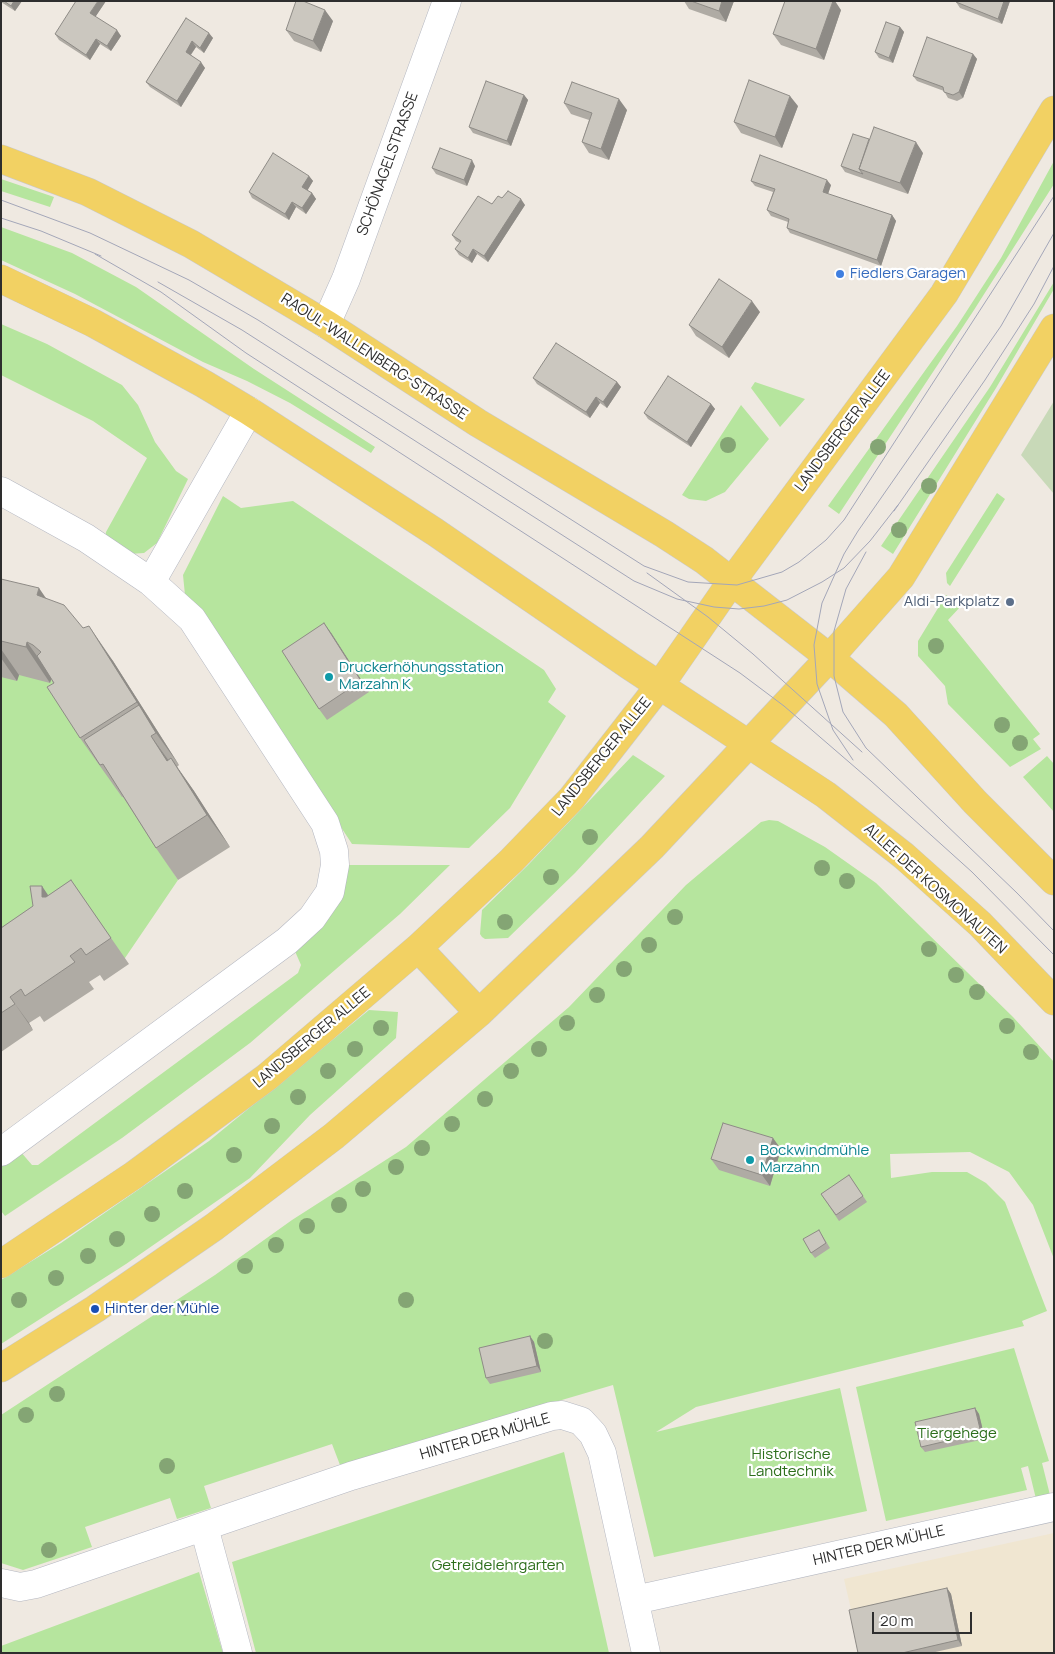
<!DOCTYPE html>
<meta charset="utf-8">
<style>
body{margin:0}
#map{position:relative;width:1055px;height:1654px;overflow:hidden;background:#efe9e1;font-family:Manrope,sans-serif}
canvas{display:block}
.frame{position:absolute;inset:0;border:2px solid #2e2e2e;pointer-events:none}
.scale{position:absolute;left:872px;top:1612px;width:100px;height:22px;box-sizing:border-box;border:2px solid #2e2e2e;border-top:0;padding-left:6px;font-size:15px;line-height:18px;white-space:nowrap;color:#2e2e2e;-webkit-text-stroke:4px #fff;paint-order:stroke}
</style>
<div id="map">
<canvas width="1055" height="1654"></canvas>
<div class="frame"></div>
<div class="scale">20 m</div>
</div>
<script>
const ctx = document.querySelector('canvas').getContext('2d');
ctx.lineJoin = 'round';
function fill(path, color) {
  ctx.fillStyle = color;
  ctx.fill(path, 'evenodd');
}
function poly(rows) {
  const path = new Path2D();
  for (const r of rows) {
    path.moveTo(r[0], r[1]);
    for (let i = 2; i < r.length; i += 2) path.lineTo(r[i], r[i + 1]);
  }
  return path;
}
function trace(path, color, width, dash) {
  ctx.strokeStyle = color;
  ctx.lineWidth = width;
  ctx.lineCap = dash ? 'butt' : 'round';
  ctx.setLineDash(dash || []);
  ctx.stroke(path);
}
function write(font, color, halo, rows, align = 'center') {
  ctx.font = font + ' Manrope,sans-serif';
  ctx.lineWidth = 4.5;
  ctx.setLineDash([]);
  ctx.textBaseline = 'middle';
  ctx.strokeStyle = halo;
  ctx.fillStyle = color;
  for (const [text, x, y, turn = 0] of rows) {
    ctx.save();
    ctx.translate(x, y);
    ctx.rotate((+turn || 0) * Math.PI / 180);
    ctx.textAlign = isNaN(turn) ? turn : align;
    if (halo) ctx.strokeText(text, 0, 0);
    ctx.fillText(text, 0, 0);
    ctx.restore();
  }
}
fill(poly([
 [1054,1533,1054,1653,861,1653,844,1579]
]), '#f0e6d1');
fill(poly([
 [1054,161,1054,184,974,310,839,514,828,506,957,326,1001,258],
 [1,179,54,197,50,207,1,191],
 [1,227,72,253,136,287,254,369,375,447,371,453,290,403,247,381,203,362,75,294,1,260],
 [1054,282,1054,289,996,388,893,554,881,546,990,387],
 [1,324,47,344,122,385,138,405,155,442,176,471,188,479,157,543,144,553,129,554,105,541,106,532,147,458,93,421,1,375],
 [755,382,805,399,780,427,751,388],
 [741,405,769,439,725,492,706,501,689,499,682,495],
 [997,493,1005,499,950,586,947,583,946,573],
 [223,496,241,508,293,501,544,670,556,689,548,702,566,716,510,808,469,848,352,844,236,667,185,595,183,575],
 [946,595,962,605,948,620,1040,734,1033,739,1041,749,1010,767,948,704,945,686,918,656,918,641],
 [19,675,52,677,107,772,125,796,178,880,125,958,1,964,1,677],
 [633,755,665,776,575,873,508,938,485,939,482,937,480,934,482,910,528,865],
 [1047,756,1054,764,1054,812,1023,777],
 [769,820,778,821,825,847,876,883,1013,1017,1054,1062,1054,1259,1033,1205,1009,1172,970,1152,890,1154,891,1178,932,1172,967,1172,986,1183,1005,1202,1047,1311,1022,1321,1024,1326,696,1407,656,1432,840,1388,867,1511,654,1557,613,1385,340,1465,332,1444,204,1486,211,1508,177,1519,170,1498,85,1527,92,1547,23,1570,1,1563,1,1415,215,1275,292,1220,406,1147,569,1007,686,885,761,822],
 [347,865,450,865,400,914,250,1043,122,1138,5,1216,1,1211,1,1166,20,1151,32,1165,38,1165,298,973,301,965,294,949,341,896,347,879],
 [369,1010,398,1012,396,1038,310,1115,250,1178,126,1264,1,1344,1,1280,61,1243,209,1141],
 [1014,1348,1049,1461,1042,1463,1051,1499,1037,1503,1028,1466,1021,1468,1027,1490,886,1521,856,1387],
 [564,1452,609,1653,256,1653,232,1562],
 [199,1572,223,1653,1,1653,1,1646]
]), '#b6e59e');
fill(poly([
 [1054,401,1054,494,1021,455]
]), '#c8d9b8');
const minor = poly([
 [326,324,346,279,447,1],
 [1,491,86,538,151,582,192,619,325,823,334,851,335,865,330,892,312,918,287,941,1,1152],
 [151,582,249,411],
 [204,1527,238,1653],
 [1,1583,20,1587,36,1584,351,1476,552,1416,562,1415,581,1421,593,1434,602,1453,646,1653],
 [635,1600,1054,1507]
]);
const major = poly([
 [1,159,88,192,191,244,326,324,478,423,664,534,704,560,830,658,896,715,975,802,1054,881],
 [1,279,93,323,204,384,249,411,435,532,630,666,826,795,904,856,980,924,1054,1001],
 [418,948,479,1013],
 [1,1264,134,1175,267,1077,418,948,511,861,572,798,660,685,732,581,944,294,1054,110],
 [1,1368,95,1309,214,1227,334,1136,479,1013,652,847,832,655,901,577,1054,328]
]);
trace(minor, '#b4b7c1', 29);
trace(major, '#c9c9c9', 29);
trace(minor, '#fff', 28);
trace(major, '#f2d163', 28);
trace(poly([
 [1,200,90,233,189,280,258,320,644,566,688,582,737,585,782,572,799,562,826,540,844,520,1054,196],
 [1,218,41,231,101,256],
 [95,254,161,292,246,353,740,673,784,706,871,781,972,872,1054,955],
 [158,282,242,330,634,581,677,599,714,607,739,609,764,606,787,600,822,582,844,568,870,541,898,505],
 [894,511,985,380,1034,304,1054,266],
 [866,552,846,589,834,631,834,676,843,712,866,748,1017,893,1054,931],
 [647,573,708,617,753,654,862,752],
 [853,760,833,730,817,684,814,645,822,603,844,554,858,531,1001,326,1054,233]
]), '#a3a6b8', 1);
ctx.fillStyle = '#84a574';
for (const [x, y] of [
 [728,445],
 [878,447],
 [929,486],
 [899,530],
 [936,646],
 [1002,725],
 [1020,743],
 [590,837],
 [822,868],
 [551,877],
 [847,881],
 [675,917],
 [505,922],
 [649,945],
 [929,949],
 [624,969],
 [956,975],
 [977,992],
 [597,995],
 [567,1023],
 [1007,1026],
 [381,1028],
 [355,1049],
 [539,1049],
 [1031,1052],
 [328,1071],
 [511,1071],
 [298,1097],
 [485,1099],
 [452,1124],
 [272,1126],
 [422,1148],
 [234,1155],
 [396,1167],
 [363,1189],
 [185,1191],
 [339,1205],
 [152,1214],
 [307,1226],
 [117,1239],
 [276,1245],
 [88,1256],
 [245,1266],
 [56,1278],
 [19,1300],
 [406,1300],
 [185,1308],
 [545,1341],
 [57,1394],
 [26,1415],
 [167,1466],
 [49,1550]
]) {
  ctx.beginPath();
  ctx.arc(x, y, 8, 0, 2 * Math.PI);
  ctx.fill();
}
fill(poly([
 [1,1,22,1,15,11,1,2],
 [106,1,95,17,121,36,111,51,100,44,90,60,59,40,55,34],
 [684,1,734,1,726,22,689,9],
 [1010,1,1002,24,960,8,956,2],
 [841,10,824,60,781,45,773,34],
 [186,18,213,38,204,53,196,47,191,55,205,68,181,107,150,87,146,82],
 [333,21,321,52,294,41,286,30],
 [900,27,904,32,893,63,879,58,875,52],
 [973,54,977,59,963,98,957,101,948,98,944,91,917,81,913,76],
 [524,95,528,100,511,146,473,133,469,127],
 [564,103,627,110,609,160,589,153,582,142,589,120,571,114],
 [798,106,782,148,741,133,734,122],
 [923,153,908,194,845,172,841,166],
 [475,166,467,186,436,174,432,168],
 [309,176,313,181,307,190,312,193,316,199,306,214,296,207,289,220,252,198,249,192],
 [751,181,831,185,828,194,892,215,896,221,881,266,790,233,787,228,788,222,771,216,767,210,773,192,755,186],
 [502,198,525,205,488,262,477,254,472,263,459,255,455,249,460,243,456,241,452,235,492,204],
 [760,312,729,358,696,336,689,325],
 [533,378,617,382,621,387,607,408,600,403,590,418,537,384],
 [711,404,715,409,691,447,648,419,644,413],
 [1,579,46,598,83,628,113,661,179,765,177,767,194,791,230,847,178,880,156,848,123,797,122,797,80,738,51,679,50,683,19,675,17,681,1,677],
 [324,623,369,692,327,720,319,709],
 [71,880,129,964,104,981,100,975,89,982,94,989,44,1022,40,1016,29,1023,33,1030,1,1052,1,928],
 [781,1149,770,1186,719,1170,711,1159],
 [849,1175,867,1202,839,1221,821,1194],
 [822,1235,830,1248,815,1258,811,1253],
 [530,1336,534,1342,541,1372,490,1384,486,1378],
 [975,1408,979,1414,985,1439,925,1452,921,1447],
 [947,1588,951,1594,962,1646,931,1653,858,1653]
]), '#afaba4');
fill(poly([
 [14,1,22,1,15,11,11,6],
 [98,1,106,1,94,19,90,13],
 [722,1,734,1,726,22,719,11],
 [833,1,835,1,841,10,824,60,816,49],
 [1004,1,1010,1,1002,24,998,19],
 [325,10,333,21,321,52,313,41],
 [900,27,904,32,893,63,889,58],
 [117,30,121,36,111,51,107,46],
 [209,33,213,38,204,53,200,48],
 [96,39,100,44,90,60,86,55],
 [192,41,196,47,189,57,186,52],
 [973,54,977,59,963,98,959,92],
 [201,62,205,68,181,107,177,101],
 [524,95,528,100,511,146,507,141],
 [790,96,798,106,782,148,775,137],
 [619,99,627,110,609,160,601,149],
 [916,142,923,153,908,194,900,183],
 [472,160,475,166,467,186,464,180],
 [309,176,313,181,306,193,302,187],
 [827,180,831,185,827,197,823,192],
 [312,193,316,199,306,214,302,208],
 [521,199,525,205,488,262,484,256],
 [292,202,296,207,289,220,285,214],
 [892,215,896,221,881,266,877,260],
 [473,249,477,254,472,263,468,258],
 [752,301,760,312,729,358,722,347],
 [617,382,621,387,607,408,603,402],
 [596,397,600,403,590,418,586,412],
 [711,404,715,409,691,447,687,442],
 [39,588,63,623,37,595],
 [324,623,332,634,369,692,361,681],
 [89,626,113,661,179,765,156,733],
 [27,642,52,677,50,683,26,647],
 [1,649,19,675,17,681,1,658],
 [151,736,174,768,167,761],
 [171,758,194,791,230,847,207,815],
 [42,886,60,913,42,897],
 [10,997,29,1023,33,1030,15,1004],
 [773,1138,781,1149,770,1186,762,1175],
 [530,1336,534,1342,541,1372,537,1366],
 [975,1408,979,1414,985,1439,981,1433],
 [947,1588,951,1594,962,1646,958,1640]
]), '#8e8b86');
const building = poly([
 [4,1,14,1,11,6,4,1],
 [76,1,98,1,90,13,117,30,107,46,96,39,86,55,55,34,76,1],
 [296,1,303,1,325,10,313,41,286,30,296,1],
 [691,1,722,1,719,11,691,1],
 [785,1,833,1,816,49,773,34,785,1],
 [957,1,1004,1,998,19,956,2,957,1],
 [186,18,209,33,200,48,192,41,186,52,201,62,177,101,146,82,186,18],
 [886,22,900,27,889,58,875,52,886,22],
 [927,37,973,54,959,92,953,95,944,92,943,87,913,76,927,37],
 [749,80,790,96,775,137,734,122,749,80],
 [486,81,524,95,507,141,469,127,486,81],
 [572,82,619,99,601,149,582,142,592,113,564,103,572,82],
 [874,127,916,142,900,183,859,169,874,127],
 [853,134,869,139,859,169,863,174,841,166,853,134],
 [440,148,472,160,464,180,432,168,440,148],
 [273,153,309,176,302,187,312,193,302,208,292,202,285,214,249,192,273,153],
 [760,155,827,180,823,192,892,215,877,260,787,228,789,219,767,210,775,189,751,181,760,155],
 [508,191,521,199,484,256,473,249,468,258,455,249,461,241,452,235,478,196,492,204,498,196,502,198,508,191],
 [719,279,752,301,722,347,689,325,719,279],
 [556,343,617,382,603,402,596,397,586,412,533,378,556,343],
 [668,376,711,404,687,442,644,413,668,376],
 [1,579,39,588,37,595,64,605,83,628,89,626,137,702,80,738,47,687,54,683,37,656,41,652,33,645,27,642,26,647,1,641,1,579],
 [324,623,361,681,319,709,282,651,324,623],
 [139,705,156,733,151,736,167,761,171,758,207,815,156,848,103,764,100,765,84,740,139,705],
 [71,880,111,938,86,955,81,948,70,956,75,962,25,996,21,989,10,997,15,1004,1,1013,1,928,33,906,30,886,42,886,42,897,46,897,71,880],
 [723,1123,773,1138,762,1175,711,1159,723,1123],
 [849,1175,863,1196,836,1215,821,1194,849,1175],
 [819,1230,826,1243,811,1253,803,1239,819,1230],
 [530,1336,537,1366,486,1378,479,1348,530,1336],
 [975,1408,981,1433,921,1447,915,1422,975,1408],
 [947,1588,958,1640,902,1653,858,1653,849,1610,947,1588]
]);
fill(building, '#cbc7bf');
trace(building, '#8e8b86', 1);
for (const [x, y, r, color] of [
 [840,274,5,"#3f7fe0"],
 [1010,602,5,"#5c6f8a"],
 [329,677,5,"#0f9aa8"],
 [750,1160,5,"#0f9aa8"],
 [95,1309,5,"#1a4fb4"]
]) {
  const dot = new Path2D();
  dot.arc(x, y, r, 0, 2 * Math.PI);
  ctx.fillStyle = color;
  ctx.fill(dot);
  trace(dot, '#fff', 2);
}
write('15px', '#2e2e2e', '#fff', [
 ["SCHÖNAGELSTRASSE",388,164,-70],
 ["RAOUL-WALLENBERG-STRASSE",374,357,33],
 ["LANDSBERGER ALLEE",843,431,-53],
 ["LANDSBERGER ALLEE",602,757,-51],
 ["ALLEE DER KOSMONAUTEN",935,889,42],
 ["LANDSBERGER ALLEE",312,1038,-40],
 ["HINTER DER MÜHLE",485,1437,-16],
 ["HINTER DER MÜHLE",879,1546,-13]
]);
write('15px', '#366cbe', '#fff', [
 ["Fiedlers Garagen",850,274]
], 'left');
write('15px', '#4e5e75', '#fff', [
 ["Aldi-Parkplatz",1000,602]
], 'right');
write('15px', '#0d838f', '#fff', [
 ["Druckerhöhungsstation",339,668],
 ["Marzahn K",339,685],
 ["Bockwindmühle",760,1151],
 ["Marzahn",760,1168]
], 'left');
write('15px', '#164399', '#fff', [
 ["Hinter der Mühle",105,1309]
], 'left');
write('15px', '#2c6e1b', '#fff', [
 ["Tiergehege",957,1434],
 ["Historische",791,1455],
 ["Landtechnik",791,1472],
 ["Getreidelehrgarten",498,1566]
]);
</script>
